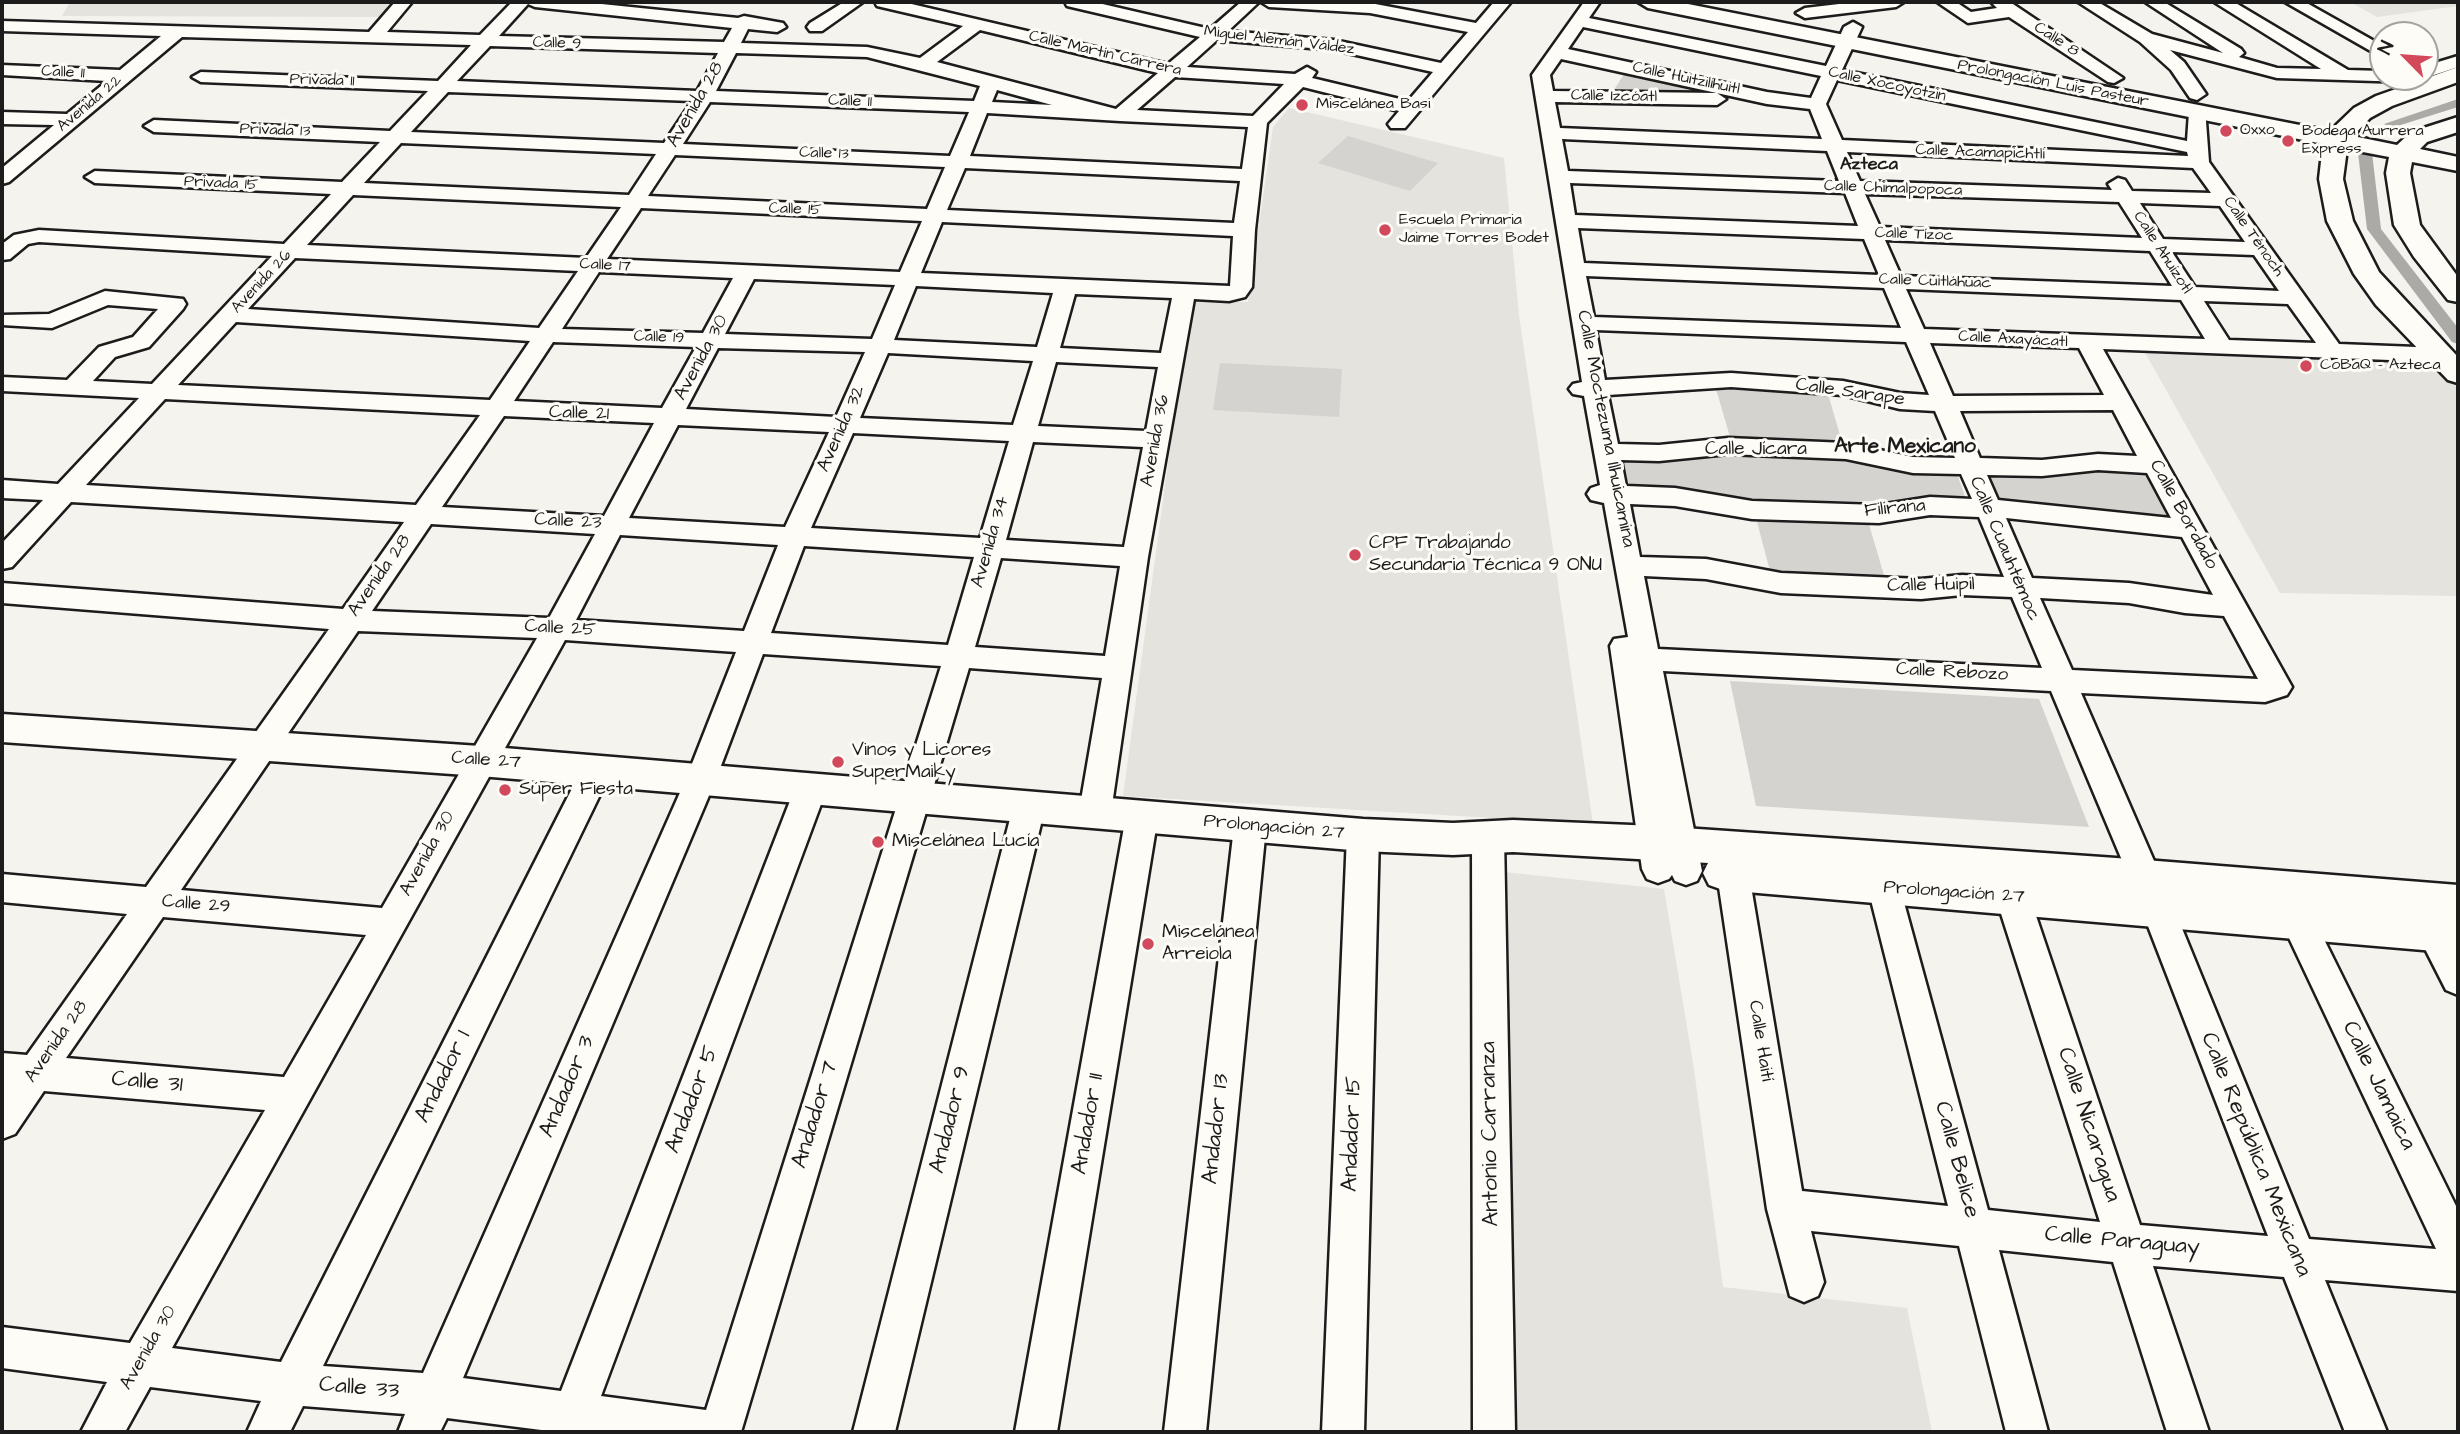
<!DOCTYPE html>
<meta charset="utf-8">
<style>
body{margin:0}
#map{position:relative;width:2460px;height:1434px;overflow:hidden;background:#f4f3ee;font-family:"Architects Daughter",sans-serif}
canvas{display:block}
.frame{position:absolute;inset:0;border:4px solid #1c1c1c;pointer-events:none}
.north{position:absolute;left:2369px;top:21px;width:70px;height:70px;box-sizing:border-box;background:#fdfcf7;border:2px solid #a3a29f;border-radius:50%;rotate:295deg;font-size:19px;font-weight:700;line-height:28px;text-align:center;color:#1c1c1c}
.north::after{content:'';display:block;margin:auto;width:24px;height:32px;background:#d1495b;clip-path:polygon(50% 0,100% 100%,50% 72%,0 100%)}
</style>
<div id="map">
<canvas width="2460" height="1434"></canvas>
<div class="frame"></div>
<div class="north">N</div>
</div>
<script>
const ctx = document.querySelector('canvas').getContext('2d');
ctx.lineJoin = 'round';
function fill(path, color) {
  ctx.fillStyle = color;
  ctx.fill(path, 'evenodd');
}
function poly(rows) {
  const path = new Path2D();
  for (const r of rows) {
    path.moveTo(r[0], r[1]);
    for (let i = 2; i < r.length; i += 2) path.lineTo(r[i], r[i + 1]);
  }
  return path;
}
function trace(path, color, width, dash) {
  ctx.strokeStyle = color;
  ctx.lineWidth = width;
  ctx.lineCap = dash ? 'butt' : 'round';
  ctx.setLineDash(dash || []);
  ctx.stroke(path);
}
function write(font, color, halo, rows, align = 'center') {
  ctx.font = font + ' "Architects Daughter",sans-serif';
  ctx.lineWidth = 6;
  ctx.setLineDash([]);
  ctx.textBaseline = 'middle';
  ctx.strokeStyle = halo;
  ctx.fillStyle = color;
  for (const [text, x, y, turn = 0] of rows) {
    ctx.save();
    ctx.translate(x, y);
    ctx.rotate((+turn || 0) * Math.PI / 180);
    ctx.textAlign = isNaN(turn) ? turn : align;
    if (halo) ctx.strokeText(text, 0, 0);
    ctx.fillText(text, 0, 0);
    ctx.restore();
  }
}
fill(poly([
 [70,2,389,2,383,17,62,16],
 [2364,2,2454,2,2458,6,2377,17,2352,3],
 [1289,108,1504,158,1519,315,1593,824,1123,796,1190,300,1248,302,1273,127],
 [2143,349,2440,363,2458,385,2458,596,2280,593],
 [1504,872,1664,889,1694,1069,1723,1287,1907,1308,1932,1432,1517,1432]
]), '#e4e3de');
fill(poly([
 [1628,68,1755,98,1610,96],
 [1348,136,1438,163,1410,191,1318,163],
 [1220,363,1342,369,1339,417,1213,410],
 [1716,389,1828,394,1842,442,1730,437],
 [1729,452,1843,459,1906,471,1956,471,1967,502,1749,501,1625,489,1616,457,1666,461],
 [2101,470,2147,470,2174,521,1990,503,1979,472,2023,477],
 [1756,518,1868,521,1886,582,1771,575],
 [1730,681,2039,699,2089,827,1756,806]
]), '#d4d3cf');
fill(poly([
 [2458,99,2458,107,2391,128,2384,124,2458,99],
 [2365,149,2372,153,2381,229,2458,328,2458,344,2452,342,2367,229,2358,153,2365,149]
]), '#abaaa6');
const minor = poly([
 [395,2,412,2,387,32,480,35,512,2,582,2,738,18,744,16,783,23,786,27,777,32,748,29,741,43,867,47,920,58,963,26,877,6,875,2,903,2,1168,64,1200,37,1067,6,1065,2,1094,2,1210,29,1241,2,1259,2,1228,31,1334,40,1441,63,1468,32,1370,13,1269,7,1261,2,1370,3,1476,23,1494,2,1511,2,1405,128,1391,128,1388,124,1399,111,1303,87,1267,123,1255,230,1252,287,1245,297,1229,301,1194,299,1148,557,1111,812,1106,821,1095,825,1084,821,1079,812,1102,678,969,668,741,1432,557,1432,447,1418,440,1432,398,1432,405,1414,303,1406,290,1432,247,1432,261,1401,150,1387,125,1432,81,1432,107,1382,2,1368,2,1327,130,1343,265,1110,44,1091,15,1134,2,1139,2,1053,27,1055,127,914,2,902,2,874,146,887,329,629,2,603,2,583,343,609,404,522,71,502,12,567,2,569,2,543,43,500,2,498,2,480,58,484,139,398,2,391,2,377,67,380,99,347,133,337,158,309,108,305,52,328,2,325,2,315,49,314,105,291,183,299,186,304,183,309,149,347,115,357,93,381,152,384,272,256,39,242,28,244,10,259,2,260,2,244,14,235,39,230,284,244,331,194,95,183,85,177,95,171,342,182,380,142,154,132,144,126,154,120,390,131,428,91,201,82,192,77,201,72,438,81,471,45,182,37,9,182,2,184,2,168,54,125,2,124,2,112,67,114,107,81,2,75,2,65,120,70,161,36,2,31,2,21,369,32,395,2],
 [528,4,535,7,732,28,724,42,499,36,528,4],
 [980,30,1158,73,1116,109,937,62,980,30],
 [1217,40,1334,50,1433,72,1408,101,1312,78,1316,72,1307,67,1295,74,1187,67,1217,40],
 [490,46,718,53,697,91,457,81,490,46],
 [736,53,867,57,980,86,974,101,716,91,736,53],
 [1175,77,1284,84,1253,116,1137,110,1175,77],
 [997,90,1052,105,992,102,997,90],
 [448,92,692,101,664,143,411,132,448,92],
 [710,102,969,112,950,156,683,144,710,102],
 [987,113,1120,121,1248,127,1242,169,970,156,987,113],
 [401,143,656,154,629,195,364,183,401,143],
 [675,155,945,167,927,209,648,196,675,155],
 [965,168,1240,181,1234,223,947,210,965,168],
 [353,195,621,207,586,258,307,245,353,195],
 [641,208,922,221,900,272,607,259,641,208],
 [942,222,1233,236,1230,286,921,273,942,222],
 [295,258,578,271,539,328,248,309,295,258],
 [599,272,733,278,703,333,562,329,599,272],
 [754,279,895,285,872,339,725,334,754,279],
 [916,286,1053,293,1037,347,894,340,916,286],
 [1075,294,1172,298,1161,353,1060,348,1075,294],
 [236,322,530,341,490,400,178,385,236,322],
 [553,342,696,347,662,408,514,401,553,342],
 [718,348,865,352,836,417,686,409,718,348],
 [888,353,1033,361,1013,425,860,418,888,353],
 [1056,362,1158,367,1146,431,1038,426,1056,362],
 [165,399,480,415,416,505,86,485,165,399],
 [504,416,654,423,604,516,442,507,504,416],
 [678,425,829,432,785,527,629,518,678,425],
 [853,433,1009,441,980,538,811,528,853,433],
 [1033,442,1143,447,1124,547,1006,540,1033,442],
 [431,524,595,534,549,618,372,611,431,524],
 [620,535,778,545,744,631,576,620,620,535],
 [804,546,974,557,948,645,771,633,804,546],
 [1001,558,1120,566,1105,656,975,647,1001,558],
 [358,631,537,638,382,908,181,890,358,631],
 [565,640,736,652,686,779,423,1373,323,1366,612,770,608,761,597,758,586,761,281,1362,172,1348,565,640],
 [763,654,941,666,706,1410,601,1396,827,788,822,779,811,775,800,779,795,788,561,1391,463,1378,716,779,763,654],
 [163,917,366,935,284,1077,66,1058,163,917],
 [844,2,863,2,822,31,810,31,807,27,810,23,844,2],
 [1584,2,1600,2,1589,18,1826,66,1844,27,1853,22,1862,27,1842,70,2187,141,2189,112,2191,108,2205,108,2209,162,2339,344,2442,348,2450,350,2454,355,2450,360,2442,362,2103,349,2292,687,2287,695,2265,702,2081,693,2161,877,2309,1239,2436,1249,2281,921,2286,911,2298,906,2310,911,2458,1210,2458,1291,2325,1280,2387,1432,2345,1432,2284,1277,2153,1266,2209,1432,2167,1432,2113,1262,1999,1250,2048,1432,2006,1432,1959,1246,1811,1231,1824,1282,1818,1296,1804,1302,1790,1296,1767,1209,1717,874,1721,864,1733,860,1745,864,1749,874,1802,1191,1948,1206,1868,888,1872,878,1884,874,1896,878,1900,888,1988,1210,2100,1222,1996,898,2001,888,2013,884,2025,888,2030,898,2140,1225,2268,1236,2129,877,2051,691,1663,671,1702,871,1697,881,1686,885,1675,881,1672,875,1669,879,1658,883,1647,879,1642,869,1610,646,1614,639,1628,637,1604,503,1591,500,1587,494,1591,488,1600,485,1584,396,1573,394,1569,389,1573,384,1582,382,1532,75,1584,2],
 [1583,27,1821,76,1811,98,1767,92,1568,49,1583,27],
 [1561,59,1767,104,1810,109,1822,139,1560,128,1555,102,1717,105,1726,99,1717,93,1553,91,1550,75,1561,59],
 [1837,80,2187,152,2188,156,1842,140,1826,104,1837,80],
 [1562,139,1827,151,1839,181,1568,171,1562,139],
 [1847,152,2193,168,2211,193,2132,191,2125,180,2118,178,2108,184,2112,190,1860,181,1847,152],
 [1570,183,1845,193,1858,226,1575,215,1570,183],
 [1865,194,2119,202,2142,238,1880,227,1865,194],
 [2140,203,2220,206,2245,242,2163,239,2140,203],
 [1578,228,1864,239,1879,275,1584,263,1578,228],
 [1885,240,2150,251,2172,286,1901,276,1885,240],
 [2172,252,2254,255,2279,291,2195,287,2172,252],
 [1586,276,1884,288,1901,328,1594,317,1586,276],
 [1906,289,2181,300,2205,339,1924,329,1906,289],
 [2204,301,2288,304,2316,343,2229,340,2204,301],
 [1596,330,1906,342,1929,395,1900,393,1843,381,1731,373,1605,380,1596,330],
 [1930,343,2079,348,2104,395,1953,396,1930,343],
 [1731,387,1843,395,1900,409,1935,411,1955,458,1913,457,1846,443,1728,438,1659,445,1618,444,1608,395,1731,387],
 [2113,410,2137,456,2098,454,2042,460,1980,458,1960,411,2113,410],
 [1728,454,1846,459,1913,473,1961,474,1972,499,1930,497,1879,505,1752,501,1675,488,1626,486,1621,460,1659,461,1728,454],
 [2098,470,2147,473,2171,518,1998,500,1987,475,2042,476,2098,470],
 [1630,504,1675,506,1752,519,1879,523,1930,515,1979,517,2004,577,1962,575,1921,579,1781,573,1706,559,1640,557,1630,504],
 [2006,518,2182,537,2213,595,2129,583,2032,578,2006,518],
 [1644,576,1706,579,1781,593,1921,599,1962,595,2012,597,2042,668,1658,649,1644,576],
 [2040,598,2129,603,2185,613,2224,616,2258,679,2072,670,2040,598],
 [1856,2,1904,2,1896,7,1805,18,1796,13,1805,8,1856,2],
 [1937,2,1956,2,1971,12,1997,8,1991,2,2010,2,2123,78,2114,83,2108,82,2009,17,1968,23,1937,2],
 [2078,2,2098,2,2152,34,2223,53,2145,2,2164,2,2241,49,2244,53,2239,57,2277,68,2321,69,2214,2,2234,2,2348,70,2383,71,2383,77,2418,77,2409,82,2277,78,2170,50,2184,62,2206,94,2197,100,2190,98,2171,70,2140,42,2078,2],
 [2285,2,2305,2,2383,46,2383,58,2285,2],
 [2458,56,2458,67,2431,76,2425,77,2423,77,2425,66,2458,56],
 [1029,794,1040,798,1045,807,895,1432,853,1432,1013,807,1018,798,1029,794],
 [1142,803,1153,807,1158,816,1057,1432,1015,1432,1126,816,1131,807,1142,803],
 [1250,814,1261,818,1266,827,1206,1432,1164,1432,1234,827,1239,818,1250,814],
 [1363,822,1374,826,1379,835,1364,1432,1322,1432,1347,835,1352,826,1363,822],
 [1488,823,1499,827,1504,836,1515,1432,1473,1432,1472,836,1477,827,1488,823],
 [2434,918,2446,923,2458,946,2458,995,2446,990,2417,933,2422,923,2434,918]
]);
const major = poly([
 [1638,2,1678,2,2330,131,2354,108,2376,96,2458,67,2458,82,2392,106,2370,118,2353,136,2397,145,2411,132,2458,117,2458,132,2427,142,2420,149,2458,157,2458,171,2412,162,2410,173,2420,225,2458,277,2458,302,2448,300,2414,257,2394,225,2386,173,2389,157,2347,149,2343,179,2353,221,2379,272,2458,357,2458,383,2448,380,2376,305,2354,274,2327,221,2319,179,2323,144,1648,8,1638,2],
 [2,714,480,746,1363,819,1453,823,1513,820,1655,826,2145,860,2458,885,2458,953,1723,890,1709,885,1703,873,1708,863,1513,852,1453,855,1363,851,480,776,2,742,2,714]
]);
trace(minor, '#1c1c1c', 5);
trace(major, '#1c1c1c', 5);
fill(minor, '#fdfcf7');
fill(major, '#fdfcf7');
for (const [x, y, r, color] of [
 [1302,105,7,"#d1495b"],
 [2226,131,7,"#d1495b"],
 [2288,141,7,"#d1495b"],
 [1385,230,7,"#d1495b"],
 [2306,366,7,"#d1495b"],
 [1355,555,7,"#d1495b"],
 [838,762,7,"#d1495b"],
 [505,790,7,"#d1495b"],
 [878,842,7,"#d1495b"],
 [1148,944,7,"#d1495b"]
]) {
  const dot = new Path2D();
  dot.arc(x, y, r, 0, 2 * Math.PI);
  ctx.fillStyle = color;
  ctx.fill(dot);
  trace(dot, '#fdfcf7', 2.5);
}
write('16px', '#1c1c1c', '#fdfcf7', [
 ["Calle 8",2056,40,33],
 ["Miguel Alemán Váldez",1279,41,7],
 ["Calle 9",557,44,2],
 ["Calle Martín Carrera",1105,54,13],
 ["Calle 11",63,73,3],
 ["Calle Huitzilíhuitl",1686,79,12],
 ["Privada 11",322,81,2],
 ["Prolongación Luis Pasteur",2053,84,11],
 ["Calle Xocoyotzin",1887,85,12],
 ["Calle Izcóatl",1614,97,1],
 ["Calle 11",850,102,2],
 ["Avenida 22",90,104,-40],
 ["Privada 13",275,131,2],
 ["Calle Acamapichtli",1980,153,2],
 ["Calle 13",824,154,2],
 ["Privada 15",221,184,3],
 ["Calle Chimalpopoca",1893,189,2],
 ["Calle 15",795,210,2],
 ["Calle Tízoc",1914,235,2],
 ["Calle Ténoch",2253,237,55],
 ["Calle Ahuízotl",2162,253,57],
 ["Calle 17",605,266,3],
 ["Avenida 26",262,282,-47],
 ["Calle Cuitláhuac",1935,282,2],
 ["Calle 19",659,338,2],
 ["Calle Axayácatl",2013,340,3]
]);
write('16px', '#1c1c1c', '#fdfcf7', [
 ["Miscelánea Basi",1316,105],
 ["Oxxo",2240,131],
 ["Bodega Aurrera",2302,132],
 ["Express",2302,150],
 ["Escuela Primaria",1399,221],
 ["Jaime Torres Bodet",1399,239],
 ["CoBaQ - Azteca",2320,366]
], 'left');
write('bold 18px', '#1c1c1c', '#fdfcf7', [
 ["Azteca",1869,165]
]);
write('19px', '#1c1c1c', '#fdfcf7', [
 ["Avenida 28",696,105,-60],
 ["Avenida 30",702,358,-62],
 ["Calle Sarape",1850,393,8],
 ["Calle 21",579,414,2],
 ["Avenida 32",842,429,-66],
 ["Calle Moctezuma Ilhuicamina",1605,429,79],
 ["Avenida 36",1156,441,-80],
 ["Calle Jícara",1756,450],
 ["Filirana",1895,509,-5],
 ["Calle Bordado",2183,515,61],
 ["Calle 23",568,522,3],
 ["Avenida 34",991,542,-74],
 ["Calle Cuauhtémoc",2004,549,67],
 ["Avenida 28",380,576,-55],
 ["Calle Huipil",1931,586,-1],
 ["Calle 25",560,629,3],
 ["Calle Rebozo",1952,673,3],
 ["Calle 27",486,761,4],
 ["Prolongación 27",1274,828,5],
 ["Avenida 30",428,854,-61],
 ["Prolongación 27",1954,893,4],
 ["Calle 29",196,905,5],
 ["Calle Haití",1760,1041,81],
 ["Avenida 28",57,1042,-55],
 ["Avenida 30",149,1348,-60]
]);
write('19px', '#1c1c1c', '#fdfcf7', [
 ["CPF Trabajando",1369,544],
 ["Secundaria Técnica 9 ONU",1369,566],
 ["Vinos y Licores",852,751],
 ["SuperMaiky",852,773],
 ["Súper Fiesta",519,790],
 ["Miscelánea Lucía",892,842],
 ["Miscelánea",1162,933],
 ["Arreiola",1162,955]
], 'left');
write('bold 21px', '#1c1c1c', '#fdfcf7', [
 ["Arte Mexicano",1905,448]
]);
write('23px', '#1c1c1c', '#fdfcf7', [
 ["Andador 1",444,1077,-64],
 ["Calle 31",147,1083,5],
 ["Calle Jamaica",2378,1086,64],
 ["Andador 3",568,1087,-67],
 ["Andador 5",693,1100,-69],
 ["Andador 7",816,1115,-73],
 ["Andador 9",951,1120,-76],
 ["Andador 11",1089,1124,-80],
 ["Calle Nicaragua",2088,1125,72],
 ["Andador 13",1217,1129,-84],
 ["Andador 15",1353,1134,-88],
 ["Antonio Carranza",1491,1134,-91],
 ["Calle República Mexicana",2255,1155,68],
 ["Calle Belice",1956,1160,75],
 ["Calle Paraguay",2122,1242,5],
 ["Calle 33",359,1389,5]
]);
</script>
